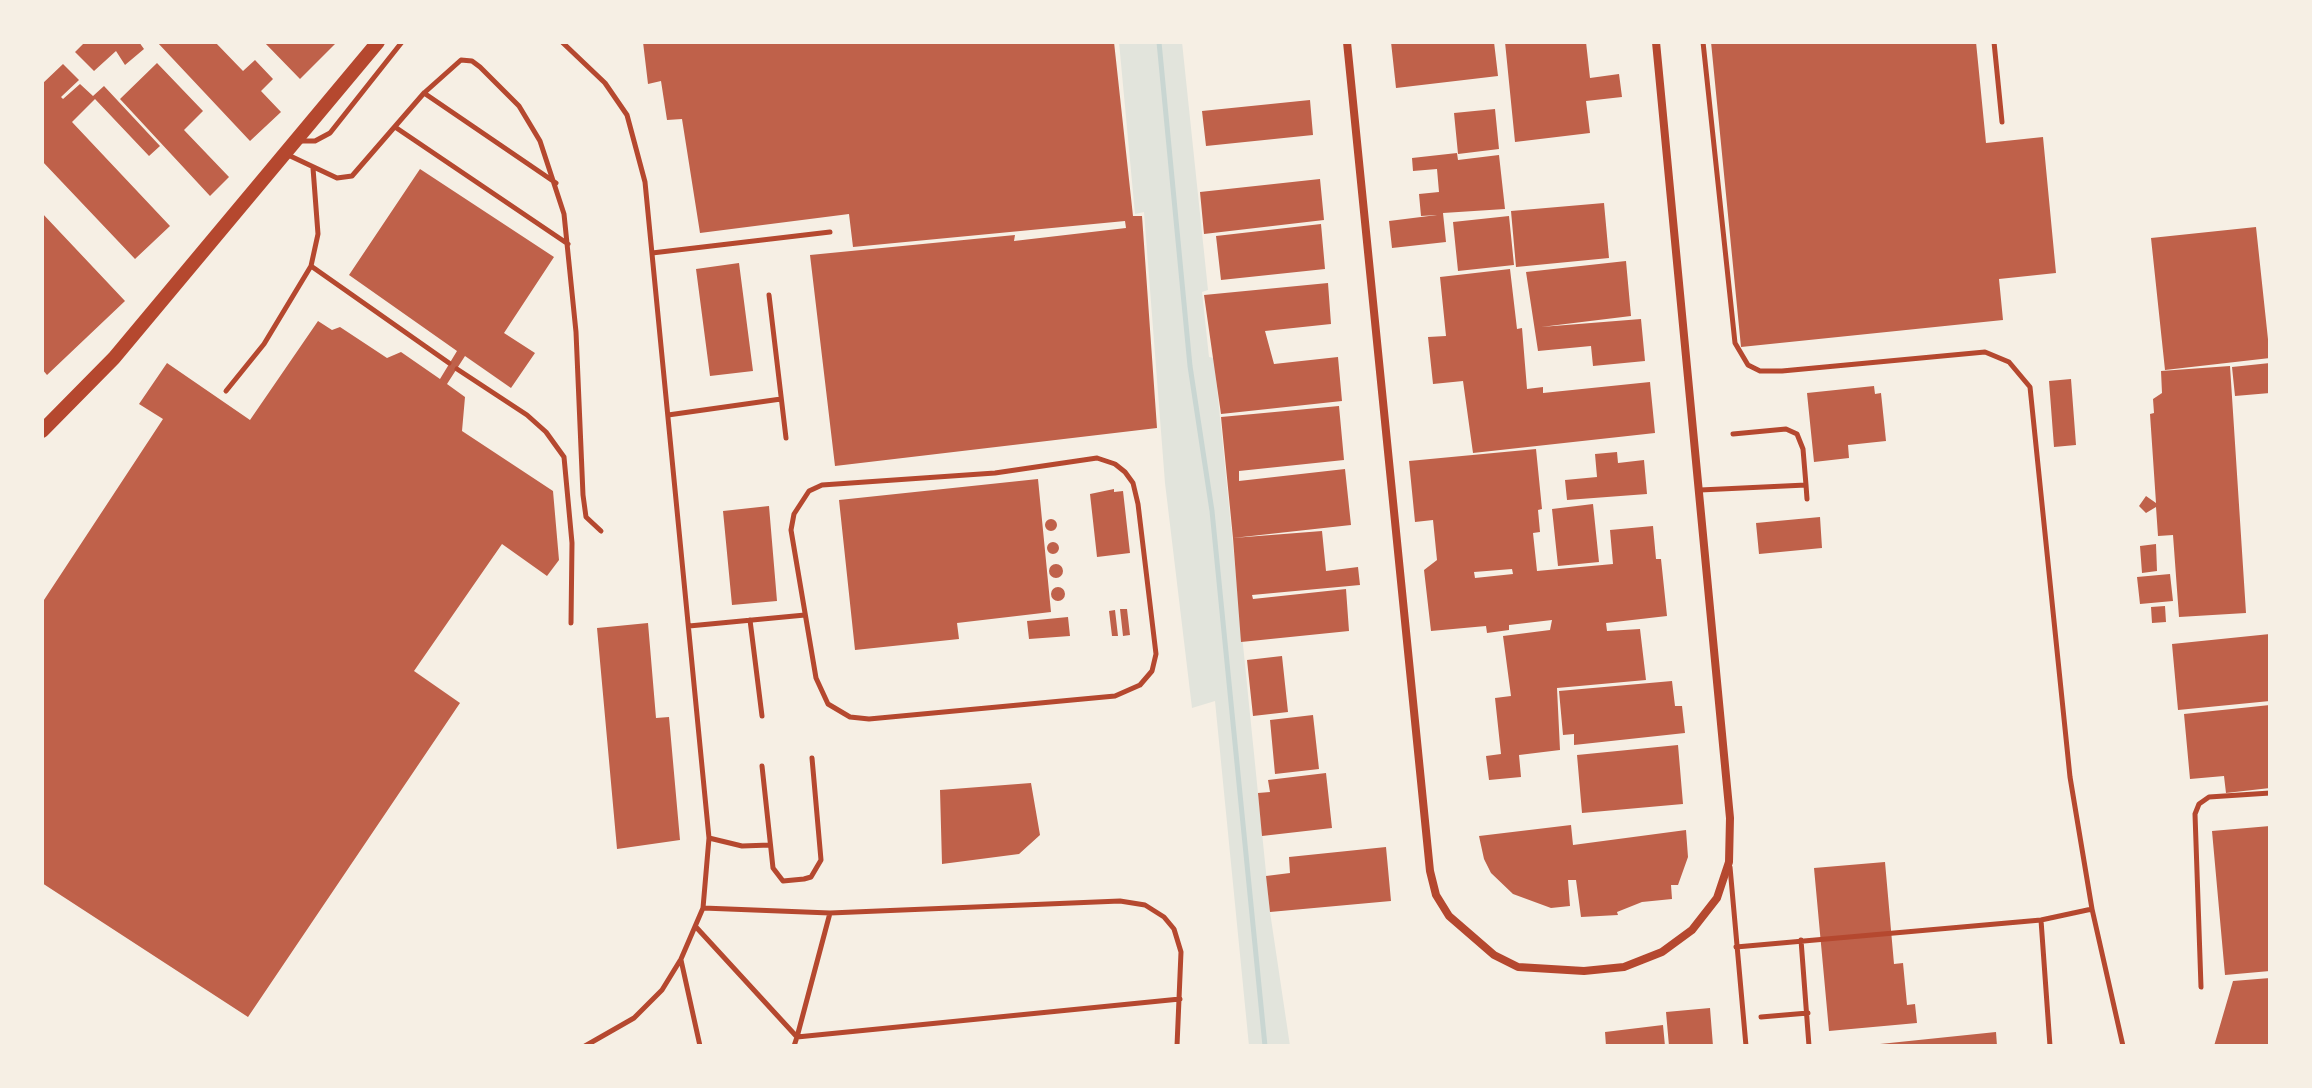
<!DOCTYPE html>
<style>
body{margin:0}
#map{position:relative;width:2312px;height:1088px;overflow:hidden;background:#f6efe4;font-family:Signika,sans-serif}
canvas{display:block}
.frame{position:absolute;inset:0;border:44px solid #f6efe4;pointer-events:none}
</style>
<div id="map">
<canvas width="2312" height="1088"></canvas>
<div class="frame"></div>
</div>
<script>
const ctx = document.querySelector('canvas').getContext('2d');
ctx.lineJoin = 'round';
function fill(path, color) {
  ctx.fillStyle = color;
  ctx.fill(path, 'evenodd');
}
function poly(rows) {
  const path = new Path2D();
  for (const r of rows) {
    if (r.length === 3) {
      path.moveTo(r[0] + r[2], r[1]);
      path.arc(r[0], r[1], r[2], 0, 2 * Math.PI);
      continue;
    }
    path.moveTo(r[0], r[1]);
    for (let i = 2; i < r.length; i += 2) path.lineTo(r[i], r[i + 1]);
  }
  return path;
}
function trace(path, color, width, dash) {
  ctx.strokeStyle = color;
  ctx.lineWidth = width;
  ctx.lineCap = dash ? 'butt' : 'round';
  ctx.setLineDash(dash || []);
  ctx.stroke(path);
}
fill(poly([
 [1119,42,1182,42,1208,290,1202,292,1209,357,1214,358,1270,912,1290,1046,1249,1046,1215,701,1192,708,1165,483,1144,212,1135,214]
]), '#e2e4dc');
trace(poly([
 [1159,42,1190,366,1212,511,1265,1046]
]), '#c9d6d2', 5);
fill(poly([
 [85,42,139,42,144,49,125,65,116,51,94,71,75,52],
 [157,42,215,42,243,71,255,60,273,79,261,91,281,112,250,141],
 [264,42,337,42,300,79],
 [643,42,1114,42,1133,216,1142,216,1157,428,835,466,810,255,1015,235,1014,241,1126,228,1125,221,853,247,849,214,700,233,682,119,667,120,661,81,648,84],
 [1391,42,1494,42,1498,76,1396,88],
 [1505,42,1586,42,1590,78,1619,74,1622,97,1586,101,1590,133,1515,142],
 [1711,42,1976,42,1986,143,2043,137,2056,273,1999,279,2003,320,1741,347],
 [157,63,203,111,184,130,229,177,210,196,120,99],
 [63,64,79,80,61,97,63,99,80,84,93,96,104,86,160,146,149,156,95,99,72,122,170,226,135,259,42,161,42,84],
 [1310,100,1313,135,1206,146,1202,111],
 [1495,109,1499,149,1458,154,1454,113],
 [1457,153,1458,160,1499,155,1505,209,1443,213,1446,242,1392,248,1389,221,1437,215,1421,216,1419,194,1439,192,1437,169,1413,171,1412,158],
 [420,169,554,257,504,333,535,353,511,388,465,356,447,384,465,397,462,431,553,491,559,560,547,576,502,544,414,671,460,703,248,1017,42,883,42,603,163,419,139,404,167,363,250,420,318,321,332,330,340,327,387,358,401,352,440,379,457,351,349,275],
 [1320,179,1324,220,1204,234,1200,192],
 [1604,203,1609,258,1516,267,1511,211],
 [42,213,125,301,47,375,42,369],
 [1509,216,1514,265,1458,271,1453,222],
 [1321,224,1325,269,1221,280,1216,236],
 [2256,227,2270,358,2165,370,2151,238],
 [1626,261,1631,316,1541,327,1641,319,1645,361,1593,366,1591,346,1538,351,1526,272],
 [739,263,753,371,710,376,696,269],
 [1510,269,1517,329,1522,328,1527,389,1543,387,1543,393,1650,382,1655,433,1473,453,1463,381,1433,384,1428,337,1446,336,1440,277],
 [1328,283,1331,324,1265,331,1274,364,1338,357,1342,401,1221,414,1204,295],
 [2270,363,2270,393,2235,396,2232,367],
 [2230,366,2246,613,2179,617,2173,535,2158,536,2156,507,2146,513,2139,506,2146,496,2156,503,2150,414,2154,413,2153,399,2162,393,2161,371],
 [2071,379,2076,445,2054,447,2049,381],
 [1874,386,1875,394,1881,393,1886,441,1848,445,1849,458,1814,462,1807,393],
 [1339,406,1344,460,1239,471,1239,481,1345,469,1351,525,1233,538,1221,417],
 [1536,449,1542,509,1538,510,1540,532,1533,533,1537,571,1613,564,1610,530,1653,526,1656,559,1661,559,1667,616,1606,623,1607,631,1640,629,1646,680,1557,688,1560,750,1519,755,1521,777,1489,780,1486,756,1501,754,1495,698,1511,696,1503,636,1550,630,1552,620,1509,625,1509,630,1487,633,1486,626,1431,631,1424,570,1437,560,1433,520,1415,522,1409,461],
 [1512,569,1513,574,1475,578,1474,572],
 [1617,452,1618,463,1644,460,1647,494,1567,500,1565,480,1597,477,1595,454],
 [1038,479,1051,612,957,623,959,639,855,650,839,500],
 [1114,489,1114,492,1123,491,1130,553,1097,557,1090,494],
 [1593,504,1599,562,1558,566,1552,509],
 [769,506,777,601,732,605,723,511],
 [1820,517,1822,548,1759,554,1756,523],
 [1051,525,6],
 [1322,531,1326,571,1358,567,1360,585,1252,595,1253,599,1346,589,1349,631,1241,642,1233,538],
 [1053,548,6],
 [2156,544,2157,571,2142,573,2140,546],
 [1056,571,7],
 [2170,574,2173,601,2140,604,2137,577],
 [1058,594,7],
 [2165,606,2166,622,2152,623,2151,607],
 [1120,609,1127,609,1130,635,1123,636],
 [1115,610,1118,636,1112,636,1109,611],
 [1068,617,1070,636,1029,639,1027,621],
 [648,623,656,718,669,717,680,840,617,849,597,628],
 [2270,634,2270,701,2178,710,2172,644],
 [1282,656,1288,712,1253,716,1247,660],
 [1672,681,1675,706,1682,706,1685,733,1574,745,1574,734,1563,735,1559,691],
 [2270,705,2270,788,2226,793,2224,776,2190,779,2184,714],
 [1313,715,1319,769,1275,774,1270,720],
 [1678,745,1683,804,1582,813,1577,755],
 [1326,773,1332,828,1262,836,1258,793,1270,792,1268,780],
 [1031,783,1040,835,1019,854,942,864,940,790],
 [1571,825,1573,845,1686,830,1688,857,1678,885,1671,885,1672,899,1642,902,1617,912,1618,915,1581,917,1576,880,1568,880,1570,906,1551,908,1513,894,1491,873,1484,859,1479,836],
 [2270,826,2270,971,2225,975,2212,831],
 [1386,847,1391,901,1270,912,1266,876,1290,873,1289,857],
 [1885,862,1894,964,1903,963,1907,1005,1915,1004,1917,1023,1829,1031,1814,868],
 [2270,978,2270,1046,2214,1046,2233,981],
 [1710,1008,1713,1046,1669,1046,1666,1012],
 [1663,1025,1665,1046,1606,1046,1605,1032],
 [1996,1032,1997,1046,1880,1046,1880,1044]
]), '#bf614a');
trace(poly([
 [562,42,605,83,627,115,645,182,709,838,703,908,681,959,662,990,634,1018,585,1046],
 [1703,42,1735,343,1748,365,1760,371,1782,371,1985,352,2009,362,2030,387,2070,777,2092,909,2041,920,1736,947],
 [1994,42,2002,122],
 [424,93,556,183],
 [395,127,568,244],
 [298,141,315,141,330,133,402,42],
 [286,154,337,178,352,176,424,93,461,60,472,61,480,67,519,106,540,141,564,214,576,332,583,495,586,517,601,531],
 [652,253,830,232],
 [311,266,449,363],
 [769,295,786,438],
 [457,369,527,415,546,432,564,457,572,543,571,623],
 [226,391,264,344,311,266,318,234,313,168],
 [668,415,781,399],
 [1097,458,1115,464,1125,472,1133,483,1138,504,1156,654,1152,671,1140,685,1115,696,869,719,850,717,828,704,816,678,791,530,794,514,809,491,822,485,995,473,1097,458],
 [1806,485,1807,499],
 [1700,490,1806,485,1803,449,1797,434,1786,429,1733,434],
 [750,620,762,716],
 [689,626,805,615],
 [762,766,773,868,783,881,804,879,811,877,821,860,812,758],
 [709,838,742,846,770,845],
 [1730,867,1746,1046],
 [703,908,830,913,1120,901,1145,905,1164,917,1174,929,1181,952,1177,1046],
 [2092,909,2123,1046],
 [830,913,797,1037,1180,999],
 [2041,920,2050,1046],
 [696,927,797,1037,794,1046],
 [1801,940,1809,1046],
 [681,960,700,1046],
 [2201,987,2195,814,2199,804,2209,797,2270,793],
 [1761,1017,1808,1013]
]), '#b5482f', 5);
trace(poly([
 [1347,42,1430,871,1436,895,1449,916,1494,955,1518,967,1584,971,1624,967,1662,952,1692,930,1717,898,1729,862,1730,818,1656,42]
]), '#b5482f', 8);
trace(poly([
 [42,431,114,358,378,42]
]), '#b5482f', 14);
</script>
